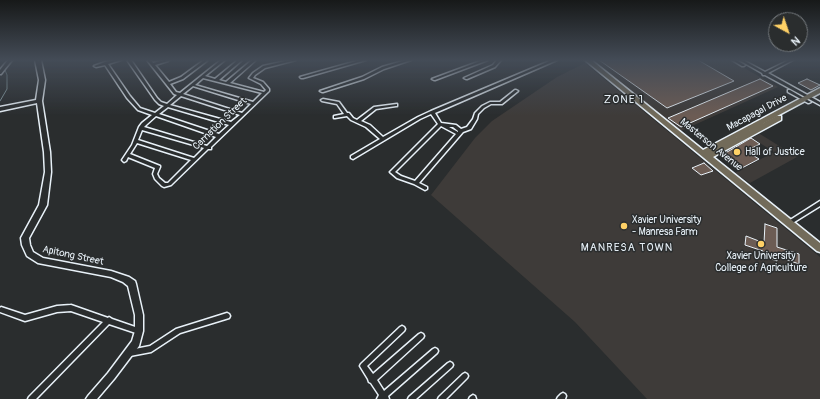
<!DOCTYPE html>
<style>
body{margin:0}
#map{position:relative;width:820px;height:399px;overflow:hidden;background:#2a2d2e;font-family:Pangolin,sans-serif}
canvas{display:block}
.north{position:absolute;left:768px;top:12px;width:40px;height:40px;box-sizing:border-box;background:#2a2d2e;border:1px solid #767b7f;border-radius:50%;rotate:140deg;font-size:11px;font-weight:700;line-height:16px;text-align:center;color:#e8f1f8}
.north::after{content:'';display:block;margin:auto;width:14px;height:18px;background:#ffd166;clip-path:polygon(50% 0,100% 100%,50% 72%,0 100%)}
</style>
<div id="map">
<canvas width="820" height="399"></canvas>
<div class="north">N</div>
</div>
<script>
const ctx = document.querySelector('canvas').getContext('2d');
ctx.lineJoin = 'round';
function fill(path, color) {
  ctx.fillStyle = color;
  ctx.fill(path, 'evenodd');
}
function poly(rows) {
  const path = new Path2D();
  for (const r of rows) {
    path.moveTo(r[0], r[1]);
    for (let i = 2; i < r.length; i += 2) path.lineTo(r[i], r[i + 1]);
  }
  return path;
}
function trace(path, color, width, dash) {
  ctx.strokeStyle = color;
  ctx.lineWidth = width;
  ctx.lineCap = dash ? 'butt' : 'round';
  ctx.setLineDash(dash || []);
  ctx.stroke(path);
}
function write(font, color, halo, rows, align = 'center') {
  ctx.font = font + ' Pangolin,sans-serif';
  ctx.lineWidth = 3;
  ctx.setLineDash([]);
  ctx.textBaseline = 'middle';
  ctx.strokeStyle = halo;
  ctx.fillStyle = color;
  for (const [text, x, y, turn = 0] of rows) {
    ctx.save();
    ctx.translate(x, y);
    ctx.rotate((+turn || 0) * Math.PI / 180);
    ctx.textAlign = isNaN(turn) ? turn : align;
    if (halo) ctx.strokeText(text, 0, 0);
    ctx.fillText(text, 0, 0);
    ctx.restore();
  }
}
fill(poly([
 [591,60,730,60,778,87,681,131],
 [585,63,820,257,820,399,647,399,575,322,431,195,475,138,492,121,557,77],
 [760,134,797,157,750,183,735,173,774,152,752,138]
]), '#3e3b39');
trace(poly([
 [0,101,7,89,7,75,5,70,14,60]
]), '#889ea3', 1);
const building = poly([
 [599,60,698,60,734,81,667,108,599,60],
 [760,79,773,86,681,127,668,118,760,79],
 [807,79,820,85,811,90,798,83,807,79],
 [751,138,760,144,750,149,754,152,751,154,759,159,742,168,722,155,751,138],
 [704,163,713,171,701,175,692,168,704,163],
 [765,224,777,228,777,247,799,254,799,264,777,256,777,261,763,256,763,251,745,245,746,236,764,243,765,224]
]);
fill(building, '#6c5c54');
trace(building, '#e8f1f8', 1);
const street = poly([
 [8,60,12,60,1,74,0,74,0,70,8,60],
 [115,60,121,60,108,64,130,96,140,108,155,113,164,106,159,104,155,100,127,60,131,60,157,98,161,102,167,104,177,95,174,94,147,60,151,60,153,63,164,60,169,60,168,61,155,65,169,82,181,77,204,60,208,60,183,79,170,84,176,92,180,93,221,60,225,60,205,76,215,79,238,60,242,60,219,80,226,82,252,60,256,60,230,83,264,92,266,90,261,84,249,78,253,73,263,66,290,60,296,60,265,68,255,75,253,78,263,82,269,89,269,91,211,147,211,149,208,149,171,185,164,187,162,186,155,179,153,174,155,168,128,157,126,161,124,162,122,160,132,145,139,127,142,123,152,115,138,110,127,98,105,65,96,67,94,66,105,62,115,60],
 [203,78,262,93,253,102,195,85,203,78],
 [193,86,251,104,242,113,183,94,193,86],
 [181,96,240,115,231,122,170,105,181,96],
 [168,107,229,125,219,134,159,114,168,107],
 [156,116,216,137,207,146,144,127,146,125,156,116],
 [142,130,204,148,194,158,138,140,142,130],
 [137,143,191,160,168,183,165,183,159,178,157,174,160,167,160,166,130,154,137,143],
 [360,60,366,60,303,78,301,78,300,77,360,60],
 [406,60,411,60,384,69,364,79,323,92,322,92,320,91,362,77,382,67,406,60],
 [483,60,488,60,435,80,434,80,432,79,483,60],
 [497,60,501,60,495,67,467,79,466,79,464,78,493,65,497,60],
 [552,60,557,60,435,113,441,123,456,125,461,129,467,127,473,119,475,113,482,106,490,102,500,102,515,90,516,90,518,91,502,104,491,104,484,108,478,114,477,119,471,129,463,132,419,183,427,187,427,189,425,190,414,184,397,178,390,172,438,124,431,114,420,119,353,159,351,158,351,156,380,139,366,127,351,120,347,116,335,118,334,118,334,116,344,114,337,104,322,101,321,100,323,99,339,102,347,113,349,113,353,118,357,120,374,107,397,104,397,106,396,106,376,109,361,121,370,125,383,137,418,117,431,111,552,60],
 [441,126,456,134,415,181,401,176,395,172,441,126],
 [449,127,453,127,458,131,458,132,449,127],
 [732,60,736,60,745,65,744,66,742,66,732,60],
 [739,60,743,60,765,72,789,60,793,60,768,73,820,102,820,105,765,75,763,75,762,73,739,60],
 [788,90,790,90,811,102,809,103,808,103,788,92,788,90],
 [820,201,820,206,791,224,787,224,786,223,787,222,820,201],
 [71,305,108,318,109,317,112,319,141,329,142,331,141,333,139,334,109,324,36,399,28,399,29,397,103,322,71,311,57,312,25,321,0,312,0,308,1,307,25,315,57,306,71,305],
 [227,313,229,314,230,316,229,318,180,333,151,352,130,356,128,355,127,353,128,351,130,350,150,346,176,329,227,313],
 [402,326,404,327,405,329,404,331,367,366,373,374,419,334,421,333,423,334,424,336,423,338,377,380,384,391,433,349,435,348,437,349,438,351,437,353,388,396,389,399,377,399,379,395,371,383,369,382,368,379,360,366,361,364,400,327,402,326],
 [450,362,452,363,453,365,452,367,416,399,408,399,409,397,448,363,450,362],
 [465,373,467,374,468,376,467,378,446,399,438,399,439,397,463,374,465,373],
 [563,393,565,394,566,396,565,399,557,399,558,397,561,394,563,393],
 [473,395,475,396,476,399,469,399,470,397,473,395]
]);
const secondary = poly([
 [35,60,41,60,45,80,42,101,50,152,51,172,47,205,29,238,30,245,33,252,43,258,111,271,129,277,135,281,136,284,143,315,143,331,139,346,114,379,97,399,86,399,88,396,108,373,132,341,135,331,135,315,128,286,123,282,111,277,38,263,27,256,22,245,21,238,39,205,45,172,44,152,37,103,0,111,0,107,36,100,39,80,35,60]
]);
const primary = poly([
 [585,60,591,60,703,150,820,88,820,93,708,153,777,116,781,116,781,120,713,157,820,243,820,252,817,251,585,60]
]);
trace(street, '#e8f1f8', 3);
trace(secondary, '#e8f1f8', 3);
trace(primary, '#e8f1f8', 3);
fill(street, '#2a2d2e');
fill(secondary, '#2a2d2e');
fill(primary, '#726b5a');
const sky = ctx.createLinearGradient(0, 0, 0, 116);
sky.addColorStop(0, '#171919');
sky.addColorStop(0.52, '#444c57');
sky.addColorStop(1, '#444c5700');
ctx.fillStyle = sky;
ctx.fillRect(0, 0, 820, 116);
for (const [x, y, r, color] of [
 [737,152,4,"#ffd166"],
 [624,226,4,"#ffd166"],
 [761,244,4,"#ffd166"]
]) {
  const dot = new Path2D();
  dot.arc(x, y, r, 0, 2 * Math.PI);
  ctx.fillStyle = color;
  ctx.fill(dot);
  trace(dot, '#2a2d2e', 1.5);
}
write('10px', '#e8f1f8', '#2a2d2e', [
 ["Macapagal Drive",757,113,-28],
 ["Carnation Street",220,124,-44],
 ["Masterson Avenue",711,145,39],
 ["Apitong Street",73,256,12]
]);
write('10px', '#e8f1f8', '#2a2d2e', [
 ["Hall of Justice",745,152],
 ["Xavier University",632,220],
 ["- Manresa Farm",632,232],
 ["Xavier University",761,256,"center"],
 ["College of Agriculture",761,268,"center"]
], 'left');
ctx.letterSpacing = '1px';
write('11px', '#e8f1f8', '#2a2d2e', [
 ["ZONE 1",624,100],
 ["MANRESA TOWN",627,248]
]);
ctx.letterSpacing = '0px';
</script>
